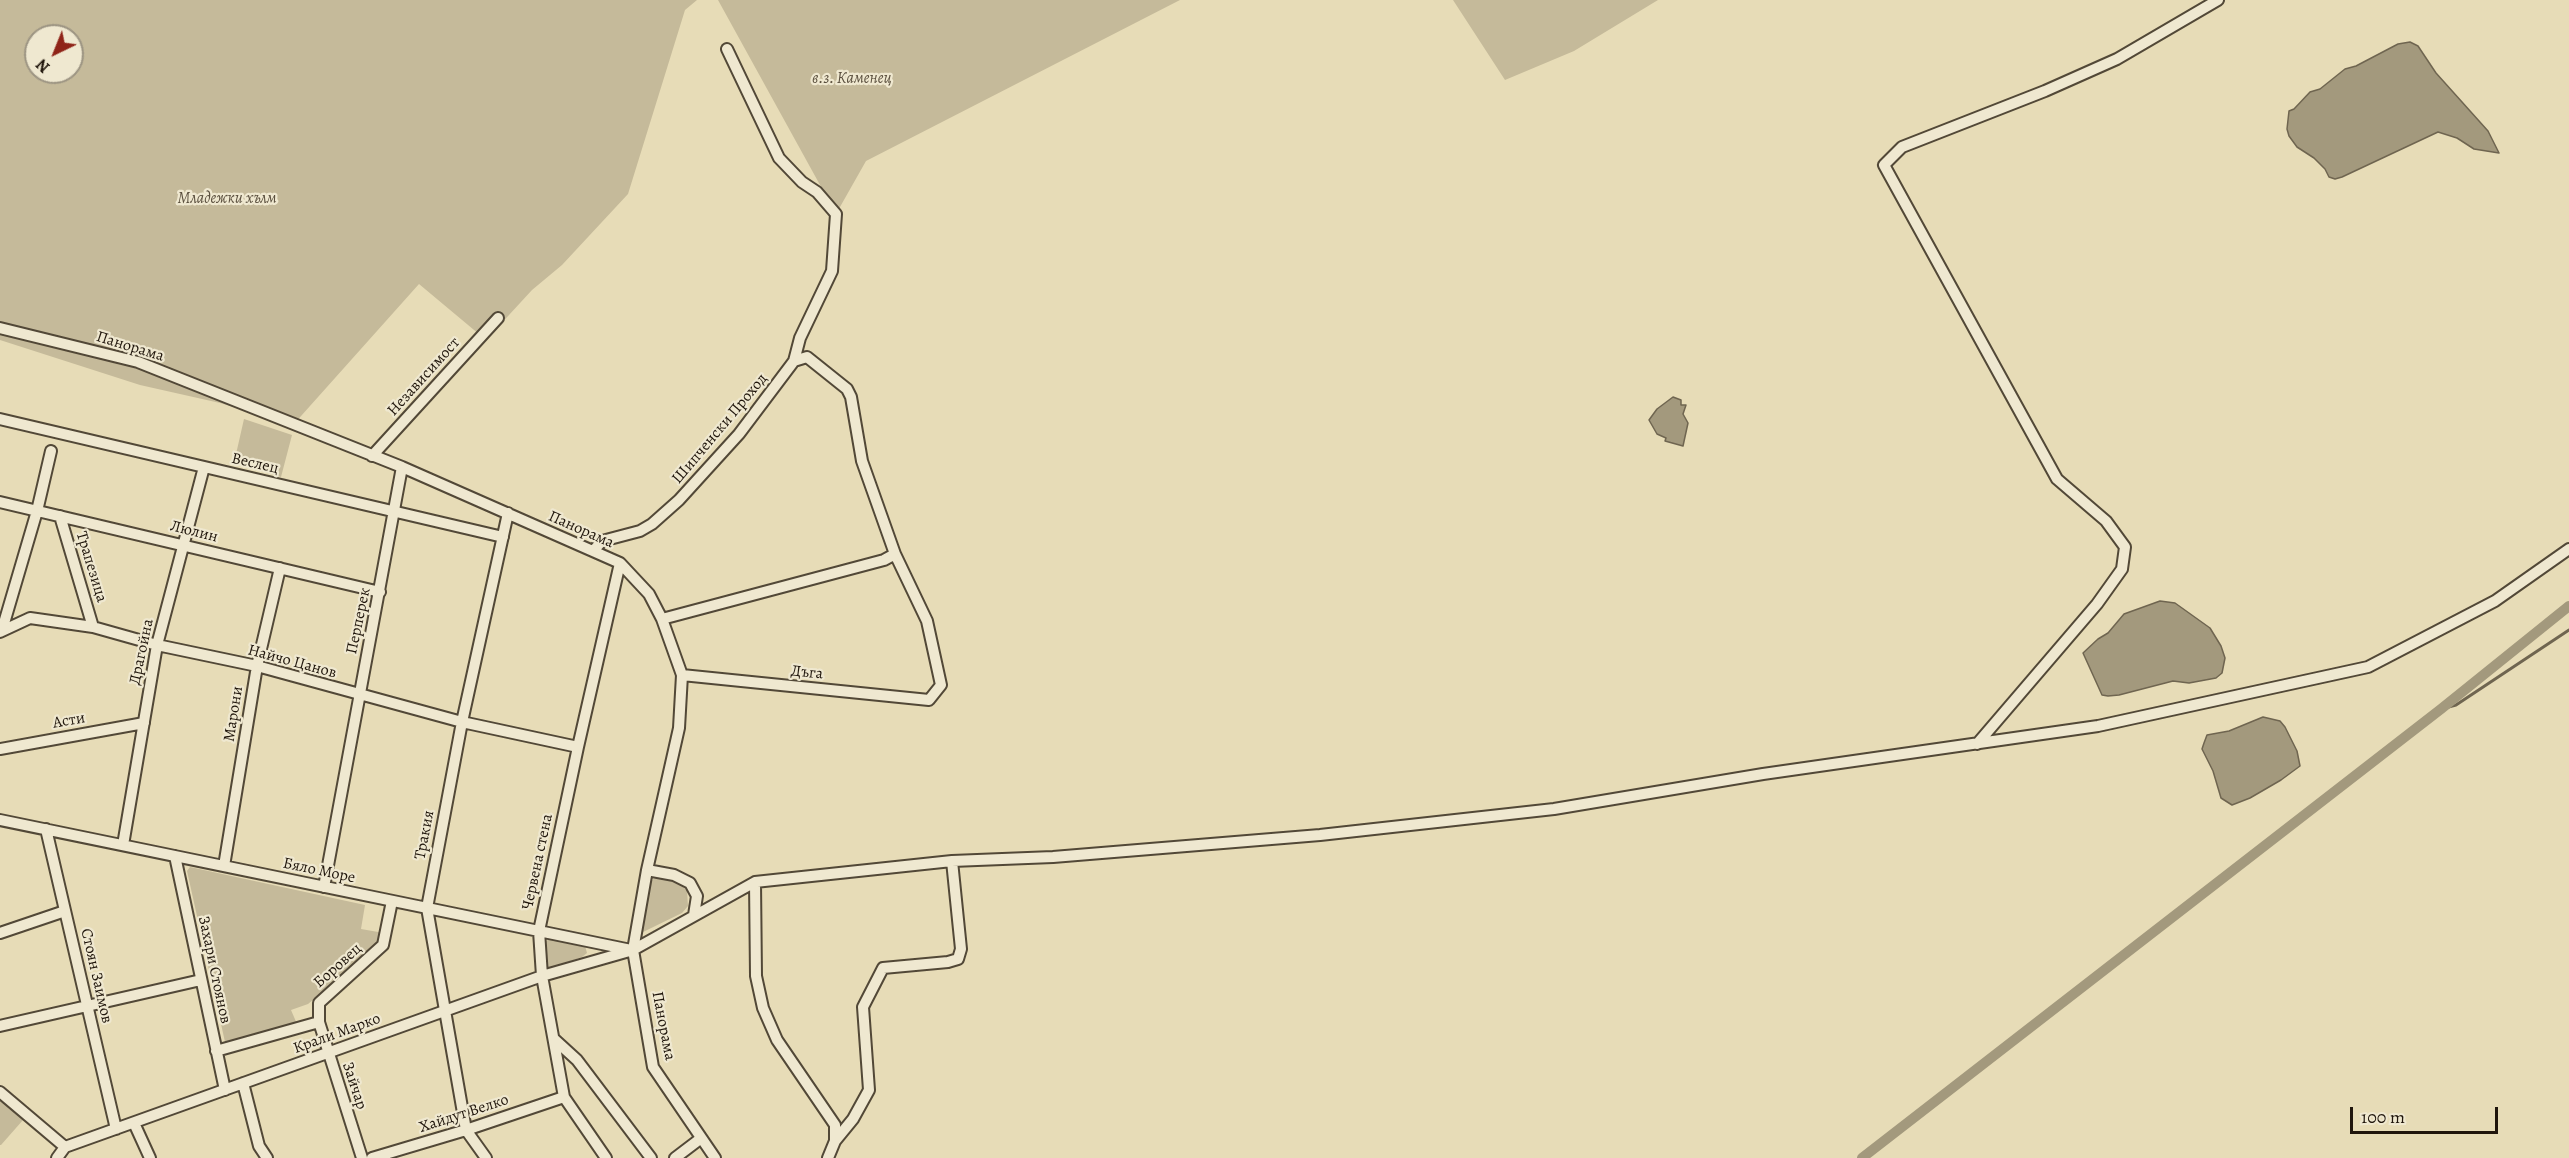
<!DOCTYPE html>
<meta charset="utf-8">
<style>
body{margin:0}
#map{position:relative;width:2569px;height:1158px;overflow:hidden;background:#e7dcb7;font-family:Alegreya,serif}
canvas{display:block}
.north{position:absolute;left:24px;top:24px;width:60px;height:60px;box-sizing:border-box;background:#efe8d0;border:2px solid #9c9482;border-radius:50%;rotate:223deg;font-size:16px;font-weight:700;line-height:24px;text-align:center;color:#20160c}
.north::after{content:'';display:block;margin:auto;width:21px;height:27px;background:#8f2418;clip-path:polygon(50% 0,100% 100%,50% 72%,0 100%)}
.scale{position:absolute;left:2350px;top:1107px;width:148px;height:27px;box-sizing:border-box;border:3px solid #20160c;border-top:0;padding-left:8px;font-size:18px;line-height:21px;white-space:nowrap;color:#20160c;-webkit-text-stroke:4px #efe8d0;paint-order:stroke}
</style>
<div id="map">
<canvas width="2569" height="1158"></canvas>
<div class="north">N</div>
<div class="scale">100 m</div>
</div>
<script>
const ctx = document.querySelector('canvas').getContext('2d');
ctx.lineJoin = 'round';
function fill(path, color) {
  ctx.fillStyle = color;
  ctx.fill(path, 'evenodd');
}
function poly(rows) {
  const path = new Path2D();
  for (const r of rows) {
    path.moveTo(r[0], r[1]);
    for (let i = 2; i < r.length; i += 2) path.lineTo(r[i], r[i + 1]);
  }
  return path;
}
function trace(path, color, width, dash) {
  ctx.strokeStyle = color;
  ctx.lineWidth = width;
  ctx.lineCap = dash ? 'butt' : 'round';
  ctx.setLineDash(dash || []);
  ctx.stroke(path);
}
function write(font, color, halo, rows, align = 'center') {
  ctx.font = font + ' Alegreya,serif';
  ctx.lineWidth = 4.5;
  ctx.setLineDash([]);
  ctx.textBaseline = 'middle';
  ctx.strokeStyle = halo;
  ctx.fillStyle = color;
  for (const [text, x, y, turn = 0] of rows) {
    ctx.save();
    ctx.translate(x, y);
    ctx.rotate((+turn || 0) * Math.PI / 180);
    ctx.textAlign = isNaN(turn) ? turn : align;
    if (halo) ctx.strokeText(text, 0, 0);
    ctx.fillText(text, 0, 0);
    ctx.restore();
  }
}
fill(poly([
 [0,0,697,0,685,10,628,194,562,265,532,290,486,340,419,284,293,425,220,403,140,385,0,340],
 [36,36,72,36,72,72,36,72],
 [718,0,1180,0,866,161,836,214],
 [1453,0,1658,0,1574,51,1505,80],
 [244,419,292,435,281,477,234,463],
 [190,867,365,905,361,929,384,933,382,943,308,1004,291,1010,297,1024,225,1042,187,871],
 [657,877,665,877,680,883,687,891,688,906,682,913,641,933,640,930,652,880],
 [549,939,585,946,587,953,582,957,548,969,546,968,544,943],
 [0,1101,23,1120,1,1145,0,1145]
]), '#c5ba9a');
const water = poly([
 [2410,42,2418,46,2436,73,2488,131,2499,153,2474,149,2457,138,2438,132,2342,177,2335,179,2329,177,2325,169,2314,158,2297,147,2289,136,2287,129,2289,111,2294,109,2310,92,2320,89,2345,69,2356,66,2398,44,2410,42],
 [1673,397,1681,400,1681,405,1686,405,1683,414,1688,423,1683,446,1665,441,1666,438,1657,434,1649,420,1657,409,1673,397],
 [2160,601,2175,603,2210,628,2221,646,2225,658,2222,673,2216,678,2189,683,2173,681,2119,695,2108,696,2102,695,2083,653,2098,639,2108,633,2124,614,2160,601],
 [2263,717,2280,721,2285,727,2297,751,2300,766,2281,780,2250,798,2232,805,2221,798,2213,771,2202,749,2204,743,2207,735,2229,731,2263,717]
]);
fill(water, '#a3997d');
trace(water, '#6f6550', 1.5);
trace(poly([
 [2441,709,2456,705,2569,630]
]), '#6f6550', 3);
trace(poly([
 [1862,1158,2441,709,2569,606]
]), '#a3997d', 10);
const minor = poly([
 [0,328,138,362,402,467,620,563,649,594,662,619,682,675,679,728,647,870,633,950,653,1067,715,1158],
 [0,419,503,537],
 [372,456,498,318],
 [0,502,380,592],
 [60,516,93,627],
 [594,550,602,541,640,531,652,524,679,500,739,434,794,361,800,338,832,271,836,214,817,192,802,182,779,158,727,49],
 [662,619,884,560,895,554],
 [2,630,37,511,51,451],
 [0,632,30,618,93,627,157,645,257,666,462,722,578,747],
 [682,675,929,700,941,685,927,621,895,554,862,461,851,397,847,389,807,357,794,361],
 [1977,744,2097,604,2122,569,2125,547,2106,521,2057,479,1884,165,1902,147,2045,91,2117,59,2218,0],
 [0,749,144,723],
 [0,820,631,950],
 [46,829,116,1129],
 [123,845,157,645,204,467],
 [175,856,225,1090],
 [224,866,257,666,280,568],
 [647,870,674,875,690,883,697,896,694,915],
 [755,882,756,976,763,1008,777,1040,835,1125,835,1141],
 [324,887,402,467],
 [0,933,65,911],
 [319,1022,362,1158],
 [0,1026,201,980],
 [554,1039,577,1060,651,1158],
 [216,1051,319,1022,319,1003,383,945,392,901],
 [243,1083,259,1146,267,1158],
 [0,1092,65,1147],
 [134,1123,150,1158],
 [57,1158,65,1147,542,976,633,950,755,882,952,861,1053,857,1320,835,1554,809,1763,774,2098,726,2368,667,2495,601,2569,549],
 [372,1158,466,1130,564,1097],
 [486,1158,466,1130,427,908,462,722,508,513],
 [606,1158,564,1097,542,976,539,931,578,747,620,563],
 [675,1158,700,1139],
 [828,1158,835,1141,853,1119,869,1090,863,1007,883,968,948,962,958,959,961,949,952,861]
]);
trace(minor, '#524837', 14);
trace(minor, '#efe8d0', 10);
write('italic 16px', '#5a4f3e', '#efe8d0', [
 ["в.з. Каменец",852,79],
 ["Младежки хълм",227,199]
]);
write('16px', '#20160c', '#efe8d0', [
 ["Панорама",130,347,17],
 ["Независимост",424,377,-48],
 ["Шипченски Проход",720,429,-50],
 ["Веслец",255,464,13],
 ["Панорама",581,530,24],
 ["Люлин",194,532,14],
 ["Трапезица",91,567,73],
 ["Перперек",359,621,-78],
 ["Драгойна",142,652,-78],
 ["Найчо Цанов",292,662,15],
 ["Дъга",807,673,6],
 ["Марони",234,714,-81],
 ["Асти",69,721,-10],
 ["Тракия",425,835,-79],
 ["Червена стена",538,862,-78],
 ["Бяло Море",319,871,12],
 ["Боровец",338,966,-42],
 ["Захари Стоянов",214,970,78],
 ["Стоян Заимов",96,976,77],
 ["Панорама",663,1026,79],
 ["Крали Марко",337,1034,-20],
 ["Зайчар",354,1086,72],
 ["Хайдут Велко",464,1114,-18]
]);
</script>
